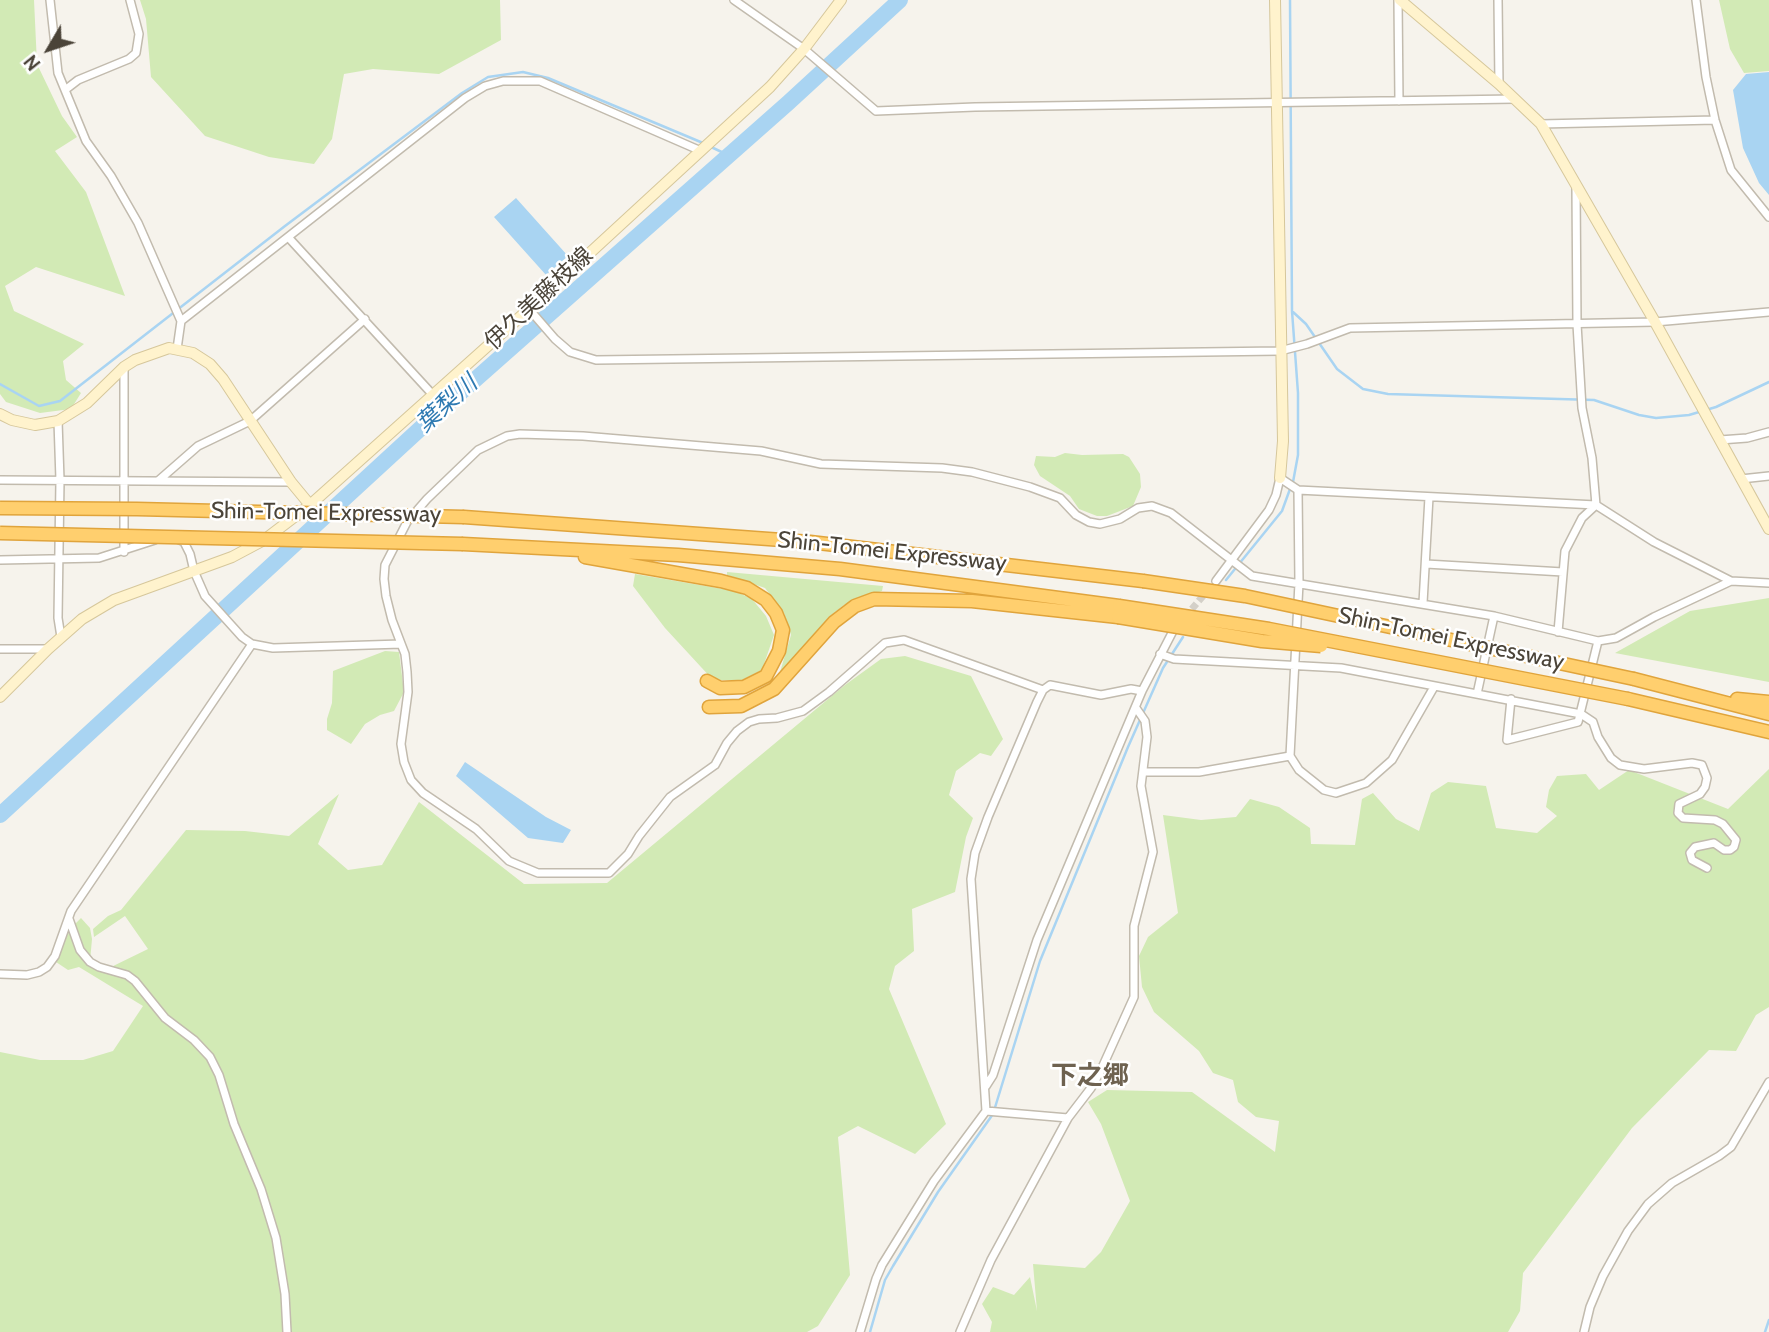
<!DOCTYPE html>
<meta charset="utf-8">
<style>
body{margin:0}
#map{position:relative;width:1769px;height:1332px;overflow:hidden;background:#f6f3ec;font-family:Cabin,sans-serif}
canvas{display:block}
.north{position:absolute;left:14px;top:14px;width:70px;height:70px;-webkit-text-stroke:5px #fff;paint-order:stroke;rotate:231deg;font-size:19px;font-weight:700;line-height:28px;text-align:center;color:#4b4439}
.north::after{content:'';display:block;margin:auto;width:24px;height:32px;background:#4b4439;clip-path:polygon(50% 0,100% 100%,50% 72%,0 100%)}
</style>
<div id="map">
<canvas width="1769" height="1332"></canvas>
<div class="north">N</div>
</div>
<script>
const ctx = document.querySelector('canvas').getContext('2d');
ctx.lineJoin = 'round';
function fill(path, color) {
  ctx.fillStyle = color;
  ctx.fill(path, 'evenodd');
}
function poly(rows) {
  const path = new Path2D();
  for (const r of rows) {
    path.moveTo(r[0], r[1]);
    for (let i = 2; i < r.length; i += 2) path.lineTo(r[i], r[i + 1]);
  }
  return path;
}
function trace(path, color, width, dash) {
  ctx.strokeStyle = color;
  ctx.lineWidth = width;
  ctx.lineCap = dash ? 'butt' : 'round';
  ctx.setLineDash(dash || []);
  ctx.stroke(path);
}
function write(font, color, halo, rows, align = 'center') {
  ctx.font = font + ' Cabin,"Noto Sans JP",sans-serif';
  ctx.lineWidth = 5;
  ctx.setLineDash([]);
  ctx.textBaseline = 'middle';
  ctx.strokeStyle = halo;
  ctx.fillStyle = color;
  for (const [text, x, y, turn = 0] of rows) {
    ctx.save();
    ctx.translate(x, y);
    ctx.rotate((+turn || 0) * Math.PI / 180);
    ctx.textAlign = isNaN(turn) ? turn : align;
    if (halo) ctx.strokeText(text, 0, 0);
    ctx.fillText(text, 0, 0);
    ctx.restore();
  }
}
fill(poly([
 [0,0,34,0,37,64,62,116,77,137,55,151,86,192,125,296,36,267,5,286,14,311,84,344,63,361,66,380,81,393,71,409,40,413,6,402,0,394],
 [140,0,500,0,501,40,439,74,373,69,344,74,332,139,314,164,269,157,205,136,151,77,146,19],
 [1719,0,1769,0,1769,71,1744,73,1730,49],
 [1065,453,1082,455,1123,454,1129,457,1140,474,1141,487,1133,506,1107,516,1097,516,1079,509,1070,496,1040,476,1034,465,1036,456,1055,457],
 [727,572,883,586,882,591,844,605,830,616,780,672,791,635,784,613,765,588,727,575],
 [635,574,735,591,752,599,766,616,774,635,762,670,742,680,713,680,665,628,633,586],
 [1769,598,1769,682,1615,653,1690,611],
 [385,651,399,652,404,692,394,711,380,715,365,724,351,744,327,730,327,719,332,703,333,671],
 [905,656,971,676,1003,739,991,756,980,753,956,771,949,795,973,818,966,837,955,892,912,909,914,951,895,966,889,989,946,1124,915,1154,858,1126,838,1137,850,1275,818,1326,807,1332,0,1332,0,1052,40,1060,83,1060,113,1051,143,1006,79,967,68,970,56,962,70,929,81,918,90,928,92,939,90,961,105,970,148,949,125,916,94,937,93,929,108,916,121,910,186,830,245,831,289,836,339,794,318,844,348,870,382,865,419,802,524,884,607,883,845,685,881,659],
 [1769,769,1769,1007,1756,1015,1736,1051,1709,1050,1632,1128,1523,1273,1520,1311,1508,1332,990,1332,992,1322,982,1304,993,1287,1014,1295,1030,1277,1037,1311,1033,1264,1085,1268,1101,1252,1130,1201,1101,1124,1088,1102,1107,1090,1192,1092,1275,1152,1279,1121,1256,1117,1238,1102,1233,1080,1213,1073,1199,1051,1154,1012,1142,987,1139,956,1148,937,1178,913,1163,815,1201,820,1236,817,1250,799,1279,807,1310,828,1311,844,1355,845,1362,799,1373,793,1396,819,1419,831,1431,793,1448,782,1486,786,1496,828,1537,833,1557,816,1546,807,1549,790,1557,776,1586,774,1599,790,1629,770,1728,809]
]), '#d2eab5');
fill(poly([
 [1769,72,1769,195,1759,183,1743,148,1733,90,1746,74],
 [516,198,568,256,546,275,494,217],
 [465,762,546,817,571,830,563,843,528,838,456,776]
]), '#a9d4f2');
trace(poly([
 [1290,0,1292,311,1298,393,1298,455,1293,482],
 [709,146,728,155],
 [1293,312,1306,324,1337,369,1363,389,1388,394,1594,400,1639,415,1656,418,1689,415,1716,407,1769,382],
 [0,384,39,406,60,401,285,226,462,93,488,77,523,72,548,78,703,143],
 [1226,580,1282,511,1290,489],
 [870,1332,885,1280,893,1266,938,1192,993,1114,1040,961,1128,747,1163,668,1183,637],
 [1765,1332,1769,1320]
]), '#a9d4f2', 2.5);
trace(poly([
 [0,815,434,416,788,103,900,0]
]), '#a9d4f2', 16);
trace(poly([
 [1185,617,1209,589]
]), '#d4d0c8', 7, [7, 3.5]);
const street = poly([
 [50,0,58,73,86,141,111,176,138,223,181,321,177,349],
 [734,0,804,49,876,111,975,107,1515,99],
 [1398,0,1399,101],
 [1498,0,1499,84],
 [1696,0,1706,77,1715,120,1731,170,1769,217],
 [65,90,78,80,129,59,136,53,139,34,130,0],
 [1541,124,1715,120],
 [1576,187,1577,324,1582,408,1592,458,1596,505],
 [288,237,433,395],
 [529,309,555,339,570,352,596,360,1280,351,1307,344,1350,328,1655,322,1769,312],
 [181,321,465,98,485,86,503,81,540,81,701,151],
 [58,421,60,480,58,618,61,637],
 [1720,440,1747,438,1769,432],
 [1741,479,1769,476],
 [0,480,291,482],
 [158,481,198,446,250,421,365,319],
 [1298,490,1299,583,1290,756,1299,770,1324,790,1336,793,1366,783,1392,760,1434,687],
 [177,539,184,542,190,554,194,571,205,596,242,637,252,644,273,648,401,644],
 [124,552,124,367],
 [0,560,99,558,155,540],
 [1426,564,1563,572],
 [1216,581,1269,510,1276,495,1280,478,1298,490,1596,505,1654,542,1731,581],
 [1423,603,1429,497],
 [1558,632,1565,551,1582,518,1596,505],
 [0,649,48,649],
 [1160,654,1174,659,1341,668,1581,714,1593,722,1598,737,1611,758,1620,765,1644,769,1692,763,1702,765,1707,778,1705,787,1700,794,1679,804,1678,813,1683,818,1715,820,1723,824,1736,840,1734,847,1730,850,1724,850,1714,843,1695,847,1690,853,1692,860,1707,868],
 [1043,690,904,640,885,643,829,692,803,711,777,718,759,719,749,722,737,731,727,743,715,765,670,797,639,836,628,854,609,873,538,873,509,861,476,829,423,793,411,780,404,762,401,744,408,692,407,672,405,654,392,620,386,596,384,579,385,565,407,522,427,499,478,450,507,436,520,434,583,436,761,451,821,464,942,468,972,472,1030,487,1060,498,1076,515,1089,522,1100,524,1120,519,1138,508,1152,506,1171,513,1252,576,1494,616,1598,641],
 [1477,694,1494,616],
 [1511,699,1507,740,1578,722,1598,641,1616,638,1654,617,1731,581,1769,583],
 [1144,772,1199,772,1290,756],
 [69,919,80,950,90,962,99,967,127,975,135,981,165,1018,194,1040,210,1057,219,1075,234,1124,261,1189,276,1238,285,1294,287,1332],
 [0,974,27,975,39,972,47,967,55,956,71,911,252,644],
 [986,1086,993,1075,1037,940,1142,691,1173,631],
 [986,1111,1068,1118],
 [860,1332,876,1279,882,1265,934,1181,986,1111,971,879,975,853,988,817,1037,702,1043,690,1050,685,1101,695,1131,689,1142,691],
 [960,1332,991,1260,1068,1118,1091,1088,1101,1070,1134,997,1134,926,1153,852,1141,786,1147,737,1145,721,1136,708],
 [1584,1332,1590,1307,1603,1276,1628,1231,1648,1204,1672,1183,1719,1156,1731,1147,1769,1082]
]);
const secondary = poly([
 [1275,0,1283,441,1280,478],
 [1400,0,1499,84,1541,124,1655,322,1769,529],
 [0,414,12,420,35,425,58,421,87,403,124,367,135,360,169,348,193,353,210,364,223,379,291,482,310,505],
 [0,697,48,649,82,619,114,600,232,557,264,540,310,505,529,309,770,87,804,49,841,0]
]);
const highway = poly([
 [464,517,810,542,1143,581],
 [463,544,678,555,840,569,1119,606],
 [585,557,721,581,747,588,766,600,776,613,783,630,779,651,766,676,744,687,720,688,707,681],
 [1634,679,1769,714],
 [1628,699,1769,732],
 [1737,699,1769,702],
 [709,707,741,706,774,689,834,622,855,606,874,599,972,601,1118,617]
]);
trace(street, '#c2bbae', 10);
trace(secondary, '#d6c79b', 12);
trace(highway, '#e0a43c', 15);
trace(street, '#fff', 7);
trace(secondary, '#fff3cd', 10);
trace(highway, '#ffcf6e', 12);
const highwayBridge = poly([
 [0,508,137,509,464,517],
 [0,533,463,544],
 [1143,581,1245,596,1634,679],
 [1119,606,1269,629,1628,699],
 [1118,617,1262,641,1321,646]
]);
trace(highwayBridge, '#e0a43c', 15, []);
trace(highwayBridge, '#ffcf6e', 12);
write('23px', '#4b4439', '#fff', [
 ["伊久美藤枝線",539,299,-43],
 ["Shin-Tomei Expressway",326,513,1],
 ["Shin-Tomei Expressway",892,552,6],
 ["Shin-Tomei Expressway",1451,639,12]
]);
write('italic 24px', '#2e7ab2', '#fff', [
 ["葉梨川",447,404,-42]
]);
write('bold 26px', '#6e6250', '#fff', [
 ["下之郷",1090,1076]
]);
</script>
